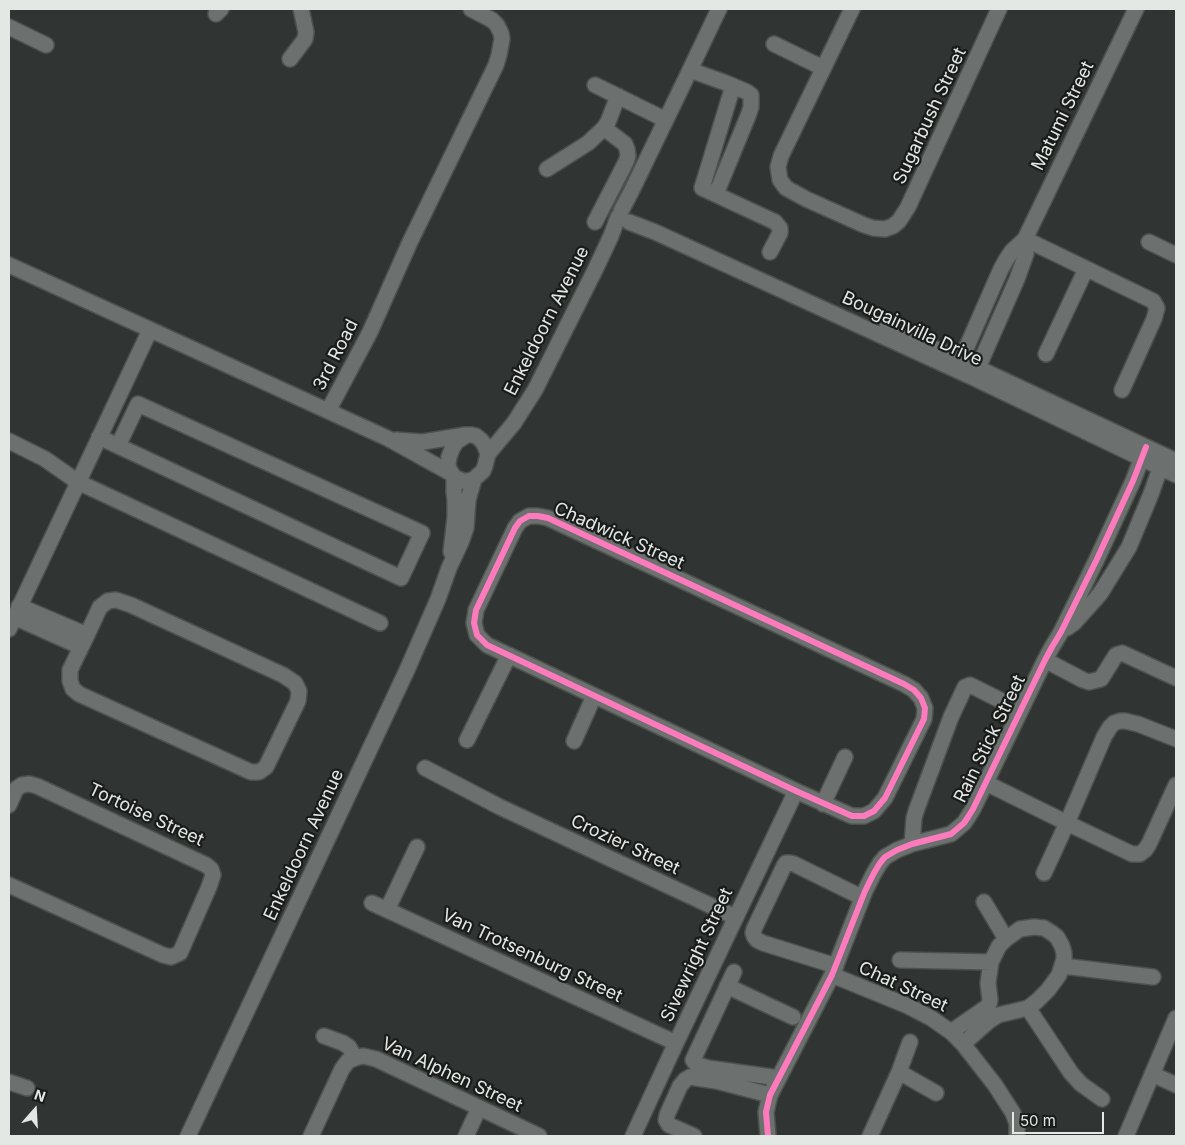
<!DOCTYPE html>
<style>
body{margin:0}
#map{position:relative;width:1185px;height:1145px;overflow:hidden;background:#303432;font-family:Inter,sans-serif}
canvas{display:block}
.frame{position:absolute;inset:0;border:10px solid #e3e8e5;pointer-events:none}
.north{position:absolute;left:10px;top:1085px;width:50px;height:50px;-webkit-text-stroke:4px #191c1a;paint-order:stroke;rotate:19deg;font-size:14px;font-weight:700;line-height:20px;text-align:center;color:#e3e8e5}
.north::after{content:'';display:block;margin:auto;width:18px;height:22px;background:#e3e8e5;clip-path:polygon(50% 0,100% 100%,50% 72%,0 100%)}
.scale{position:absolute;left:1012px;top:1112px;width:92px;height:22px;box-sizing:border-box;border:2px solid #e3e8e5;border-top:0;padding-left:6px;font-size:15px;line-height:18px;white-space:nowrap;color:#e3e8e5;-webkit-text-stroke:4px #191c1a;paint-order:stroke}
</style>
<div id="map">
<canvas width="1185" height="1145"></canvas>
<div class="frame"></div>
<div class="north">N</div>
<div class="scale">50 m</div>
</div>
<script>
const ctx = document.querySelector('canvas').getContext('2d');
ctx.lineJoin = 'round';
function poly(rows) {
  const path = new Path2D();
  for (const r of rows) {
    path.moveTo(r[0], r[1]);
    for (let i = 2; i < r.length; i += 2) path.lineTo(r[i], r[i + 1]);
  }
  return path;
}
function trace(path, color, width, dash) {
  ctx.strokeStyle = color;
  ctx.lineWidth = width;
  ctx.lineCap = dash ? 'butt' : 'round';
  ctx.setLineDash(dash || []);
  ctx.stroke(path);
}
function write(font, color, halo, rows, align = 'center') {
  ctx.font = font + ' Inter,sans-serif';
  ctx.lineWidth = 4.5;
  ctx.setLineDash([]);
  ctx.textBaseline = 'middle';
  ctx.strokeStyle = halo;
  ctx.fillStyle = color;
  for (const [text, x, y, turn = 0] of rows) {
    ctx.save();
    ctx.translate(x, y);
    ctx.rotate((+turn || 0) * Math.PI / 180);
    ctx.textAlign = isNaN(turn) ? turn : align;
    if (halo) ctx.strokeText(text, 0, 0);
    ctx.fillText(text, 0, 0);
    ctx.restore();
  }
}
const minor = poly([
 [852,9,781,156,778,167,780,180,786,188,806,199,864,225,873,228,885,229,893,226,899,221,908,207,999,9],
 [216,14,221,9],
 [9,27,46,45],
 [774,44,823,68],
 [290,59,305,39,306,32,301,9],
 [690,70,726,83,747,92,751,95,751,107,748,116,716,194],
 [595,85,666,120],
 [733,86,702,188,775,222,780,228,780,233,770,252],
 [547,169,588,143,604,128,608,122,618,96],
 [621,211,631,192,690,70,719,9],
 [595,222,626,162,628,156,627,149,625,144,604,128],
 [629,222,655,232,974,378,1176,475],
 [1025,239,1153,301,1157,308,1154,319,1122,390],
 [1149,242,1176,255],
 [9,265,328,411,387,438,452,474],
 [887,327,978,368,1176,461],
 [1046,354,1086,269],
 [957,369,1001,269,1006,260,1012,251,1025,239,1136,9],
 [974,377,1017,279,1026,254,1025,239],
 [328,411,370,332,410,242,496,65,499,55,502,39,501,33,497,25,492,20,471,9],
 [467,435,472,435,476,436,481,440,484,444,488,454,485,466,483,471,474,479,469,481,463,481,454,477,449,469,448,464,449,457,452,449,456,442,467,435],
 [99,437,401,578,422,533,138,404,118,446],
 [396,440,423,442,465,435],
 [9,441,45,459,78,482,380,623],
 [488,454,514,423,535,390,596,268,611,236,618,217],
 [529,516,538,516,548,518,904,684,914,690,921,698,925,708,924,719,885,798,874,811,864,816,852,816,796,791,487,645,477,635,474,623,476,610,515,528,520,521,529,516],
 [451,552,455,517,455,500,454,492,454,477],
 [116,600,131,605,283,675,295,683,299,691,298,701,266,767,259,772,251,772,79,694,73,689,70,681,70,670,87,635,100,607,108,601,116,600],
 [19,606,87,635],
 [14,617,81,647],
 [1067,628,1074,623,1100,594,1129,547,1151,494,1163,460],
 [9,629,150,330],
 [1045,660,1083,680,1089,682,1101,679,1116,655,1122,653,1176,678],
 [467,740,509,655],
 [574,741,594,696],
 [425,768,500,807,735,917],
 [986,783,1067,823,1132,854,1140,854,1145,850,1149,844,1176,785],
 [823,804,845,757],
 [9,805,16,789,22,785,29,784,37,786,206,865,211,869,213,875,209,887,180,953,171,957,163,955,9,885],
 [912,844,914,818,916,811,951,717,965,687,970,685,1004,702],
 [1044,873,1067,823,1104,737,1110,727,1114,723,1120,721,1125,721,1138,724,1176,739],
 [984,902,1006,939],
 [372,903,676,1043],
 [387,910,417,847],
 [900,960,991,962],
 [836,966,763,943,757,940,754,936,753,933,754,929,784,866,786,863,790,863,794,864,855,894],
 [1063,966,1153,977],
 [734,972,693,1060,696,1064,708,1068,779,1078],
 [832,975,908,1006,931,1018,951,1032,963,1044,995,1085,1013,1113,1017,1124,1017,1136],
 [727,986,793,1017],
 [1028,1008,1071,1073,1081,1084,1102,1099],
 [951,1032,987,1007,989,1004,990,1000,988,983,991,962,999,946,1006,939,1020,929,1034,927,1044,928,1052,933,1057,937,1062,946,1064,953,1064,959,1059,975,1048,990,1037,1001,1028,1008,998,1015,989,1021,963,1044],
 [324,1036,343,1043,349,1047,355,1058],
 [899,1072,936,1093],
 [1152,1074,1176,1085],
 [9,1082,27,1088],
 [188,1136,407,670,438,599,449,568,461,542,466,528,468,500,474,479],
 [311,1136,342,1069,348,1061,355,1058,363,1056,376,1059,539,1136],
 [466,1136,479,1108],
 [633,1136,676,1043,796,791],
 [694,1136,669,1125,666,1120,667,1115,680,1086,685,1080,690,1077,716,1081,770,1095],
 [768,1136,766,1112,770,1095,832,975,865,891,874,873,880,863,885,857,897,850,912,844,951,834,964,823,968,817,973,809,1045,660,1052,647,1061,632,1096,561,1133,481,1146,447],
 [870,1136,899,1072,910,1042],
 [1126,1136,1176,1018]
]);
trace(minor, '#4d514e', 18);
trace(minor, '#6c706e', 15);
trace(poly([
 [529,516,538,516,548,518,904,684,914,690,921,698,925,708,924,719,885,798,874,811,864,816,852,816,796,791,487,645,477,635,474,623,476,610,515,528,520,521,529,516],
 [768,1136,766,1112,770,1095,832,975,865,891,874,873,880,863,885,857,897,850,912,844,951,834,964,823,968,817,973,809,1045,660,1052,647,1061,632,1096,561,1133,481,1146,447]
]), '#fd7abc', 6);
write('18px', '#e3e8e5', '#191c1a', [
 ["Sugarbush Street",930,116,-65],
 ["Matumi Street",1063,116,-64],
 ["Enkeldoorn Avenue",547,321,-63],
 ["Bougainvilla Drive",912,329,25],
 ["3rd Road",336,355,-63],
 ["Chadwick Street",619,536,24],
 ["Rain Stick Street",990,739,-64],
 ["Tortoise Street",146,815,25],
 ["Enkeldoorn Avenue",304,845,-65],
 ["Crozier Street",625,845,25],
 ["Sivewright Street",697,955,-65],
 ["Van Trotsenburg Street",532,956,25],
 ["Chat Street",903,987,25],
 ["Van Alphen Street",452,1075,25]
]);
</script>
